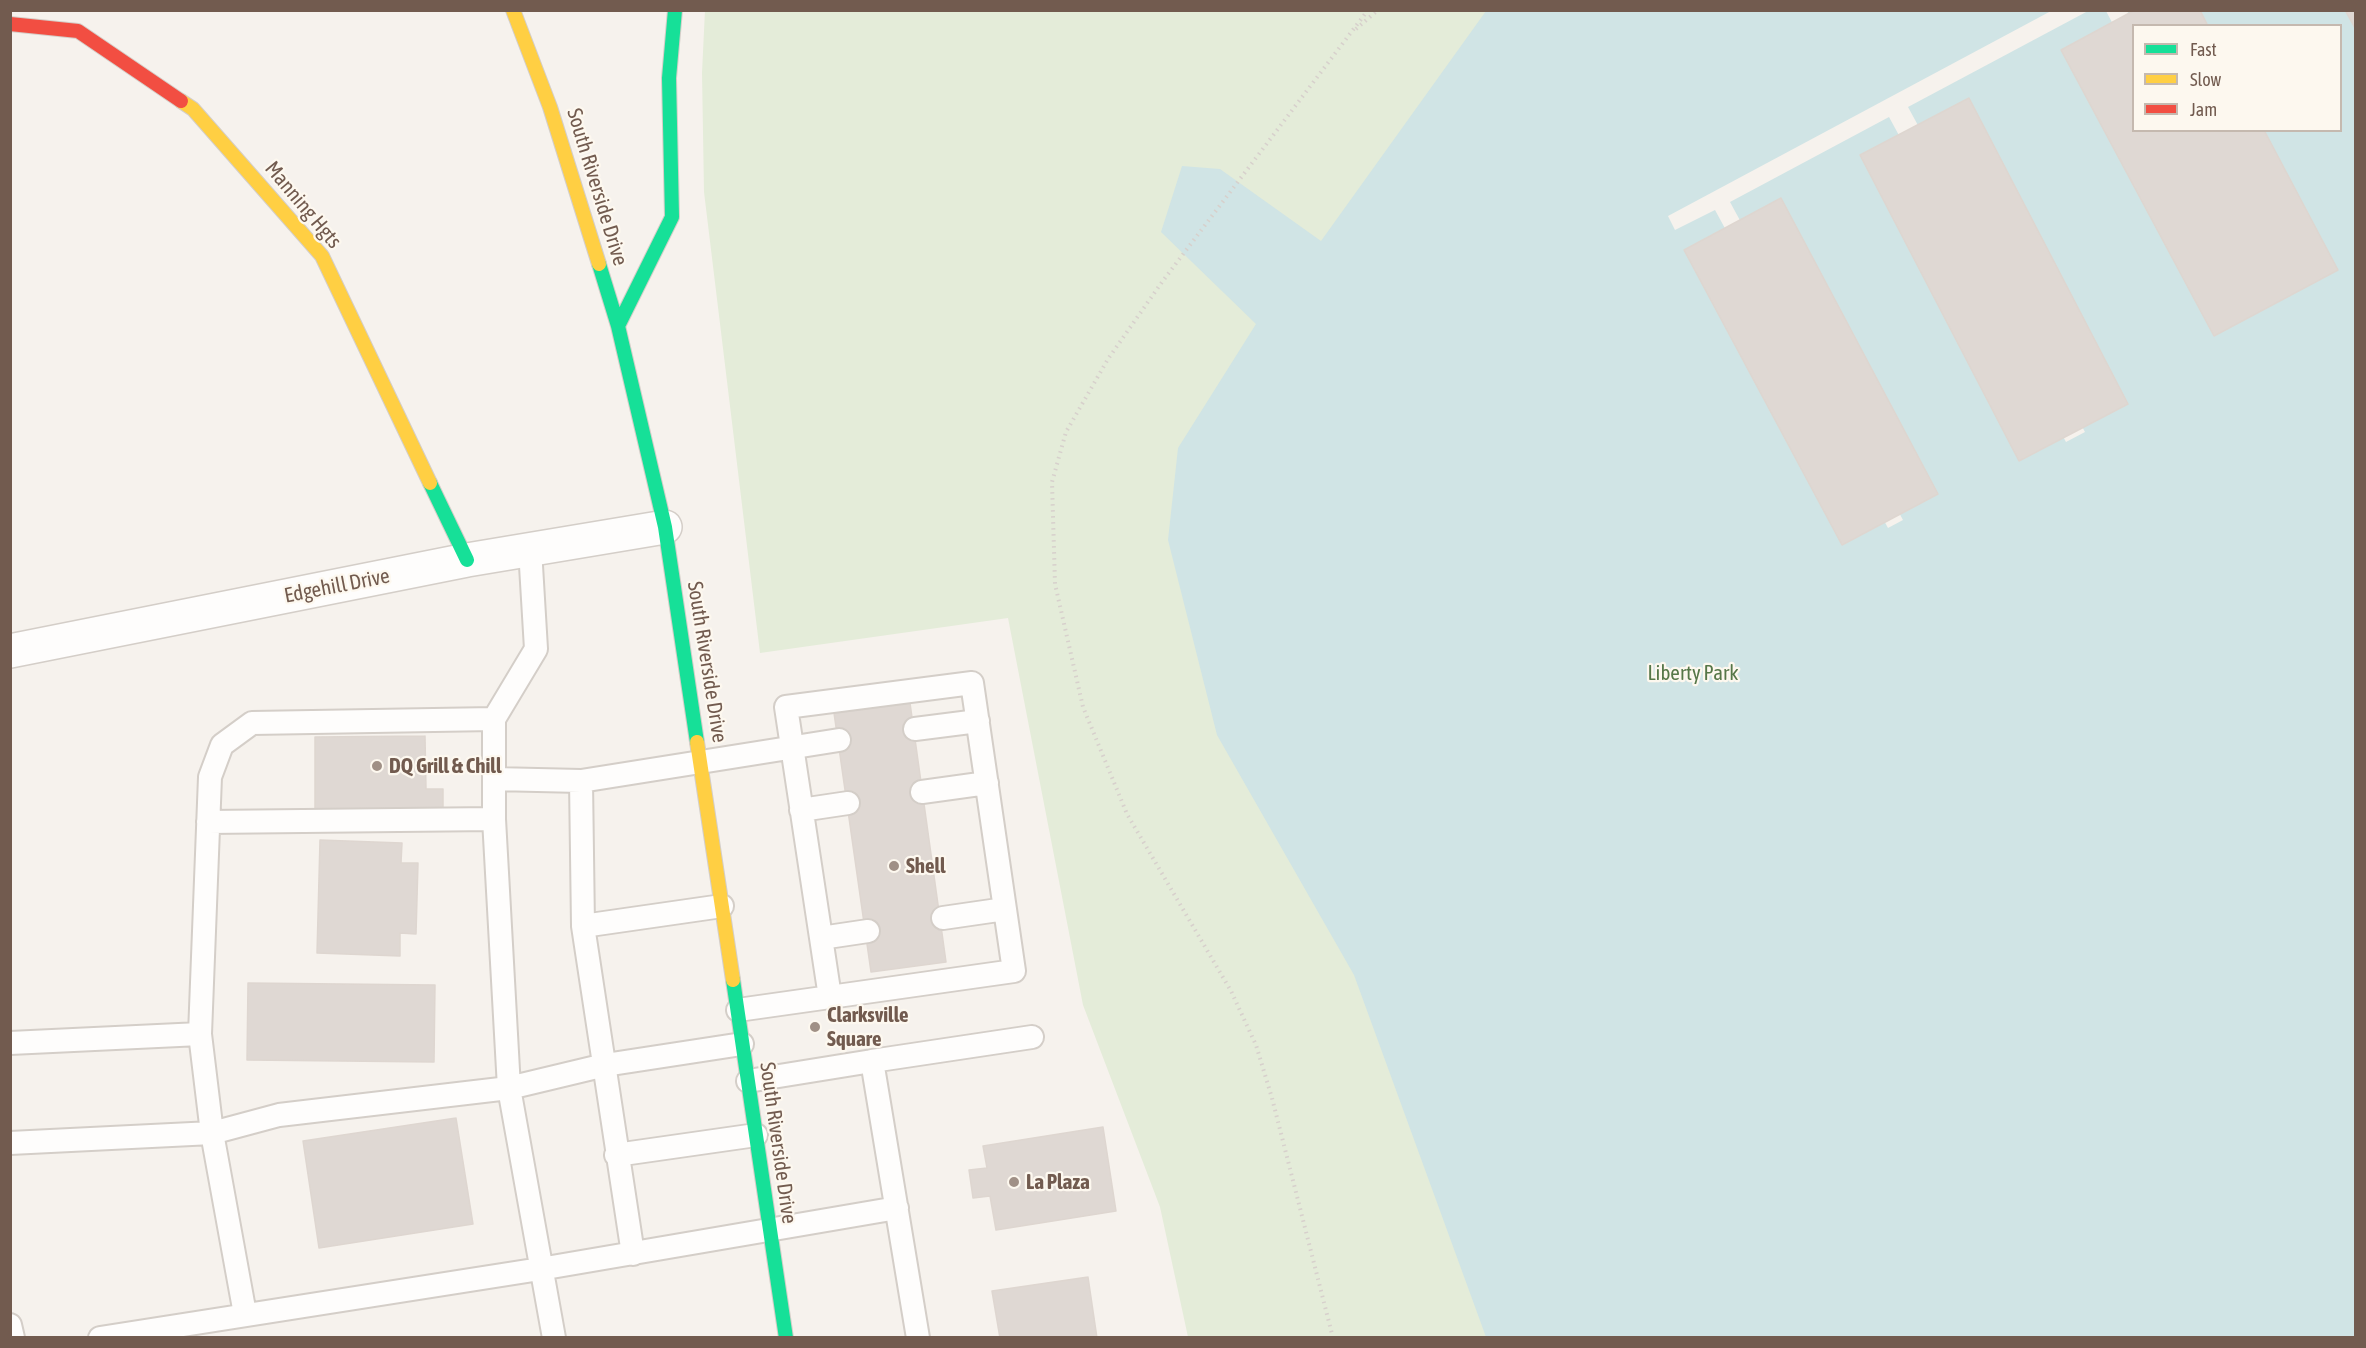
<!DOCTYPE html>
<style>
body{margin:0}
#map{position:relative;width:2366px;height:1348px;overflow:hidden;background:#f6f2ed;font-family:"Asap Condensed",sans-serif}
canvas{display:block}
.frame{position:absolute;inset:0;border:12px solid #725b4f;pointer-events:none}
.legend{position:absolute;left:2132px;top:24px;width:210px;height:108px;box-sizing:border-box;background:#fdf8ef;border:2px solid #c5b9af;margin:0;padding:8px 10px;list-style:none;font-size:18px;color:#725b4f}
.legend li{display:flex;align-items:center;gap:12px;height:30px}
.legend b{width:30px;border:2px solid #c5b9af}
</style>
<div id="map">
<canvas width="2366" height="1348"></canvas>
<div class="frame"></div>
<ul class="legend">
<li><b style="height:8px;background:#16e098"></b>Fast</li>
<li><b style="height:8px;background:#ffcf43"></b>Slow</li>
<li><b style="height:8px;background:#f24e42"></b>Jam</li>
</ul>
</div>
<script>
const ctx = document.querySelector('canvas').getContext('2d');
ctx.lineJoin = 'round';
function fill(path, color) {
  ctx.fillStyle = color;
  ctx.fill(path, 'evenodd');
}
function poly(rows) {
  const path = new Path2D();
  for (const r of rows) {
    path.moveTo(r[0], r[1]);
    for (let i = 2; i < r.length; i += 2) path.lineTo(r[i], r[i + 1]);
  }
  return path;
}
function trace(path, color, width, dash) {
  ctx.strokeStyle = color;
  ctx.lineWidth = width;
  ctx.lineCap = dash ? 'butt' : 'round';
  ctx.setLineDash(dash || []);
  ctx.stroke(path);
}
function write(font, color, halo, rows, align = 'center') {
  ctx.font = font + ' "Asap Condensed",sans-serif';
  ctx.lineWidth = 4.5;
  ctx.setLineDash([]);
  ctx.textBaseline = 'middle';
  ctx.strokeStyle = halo;
  ctx.fillStyle = color;
  for (const [text, x, y, turn = 0] of rows) {
    ctx.save();
    ctx.translate(x, y);
    ctx.rotate((+turn || 0) * Math.PI / 180);
    ctx.textAlign = isNaN(turn) ? turn : align;
    if (halo) ctx.strokeText(text, 0, 0);
    ctx.fillText(text, 0, 0);
    ctx.restore();
  }
}
fill(poly([
 [705,10,2355,11,2355,1337,1188,1337,1160,1207,1083,1005,1008,618,760,653,704,192,702,73],
 [2134,26,2340,26,2340,130,2134,130]
]), '#e4ecd9');
fill(poly([
 [1486,11,2355,11,2355,1337,1486,1337,1354,975,1217,735,1168,540,1178,448,1256,324,1161,232,1182,166,1220,169,1321,241],
 [2134,26,2340,26,2340,130,2134,130]
]), '#d0e4e5');
fill(poly([
 [2051,11,2088,11,1908,107,2085,432,2066,442,1889,117,1730,202,1903,520,1888,528,1715,210,1675,230,1668,216],
 [2106,11,2127,11,2135,25,2134,26,2133,62]
]), '#f6f2ed');
const building = poly([
 [2135,10,2200,10,2208,26,2134,26,2134,130,2264,130,2338,270,2214,336,2061,50,2135,10],
 [2345,10,2356,10,2356,30,2345,10],
 [1969,98,2128,404,2019,461,1860,155,1969,98],
 [1781,198,1938,494,1842,545,1684,250,1781,198],
 [910,703,946,962,871,972,834,713,910,703],
 [425,736,426,789,443,789,443,813,315,814,315,737,425,736],
 [320,840,402,843,401,863,418,863,416,934,400,933,400,956,317,953,320,840],
 [248,983,435,985,434,1062,247,1060,248,983],
 [456,1118,473,1224,319,1248,303,1141,456,1118],
 [1103,1127,1116,1211,996,1230,990,1196,973,1198,969,1170,987,1168,983,1146,1103,1127],
 [1088,1277,1097,1338,1000,1338,992,1291,1088,1277]
]);
fill(building, '#dfd8d3');
trace(building, '#ded6d0', 1.5);
const lane = poly([
 [530,549,536,649,494,719,494,819,509,1088,554,1338],
 [915,729,978,721],
 [494,779,581,781,583,926,633,1254],
 [581,781,839,740],
 [922,792,987,783],
 [801,810,848,803],
 [208,822,494,819],
 [943,918,1005,909],
 [583,926,722,906],
 [821,938,868,931],
 [738,1010,1014,971,972,683,786,707,830,997],
 [200,1034,212,1133,245,1314],
 [10,1043,200,1034,210,777,222,745,252,723,494,719],
 [872,1061,1032,1037],
 [748,1081,872,1061,918,1338],
 [10,1143,212,1133,279,1115,509,1088,605,1065,742,1044],
 [616,1155,756,1135],
 [10,1325,13,1338],
 [100,1338,540,1269,897,1208]
]);
const street = poly([
 [10,651,467,560,665,527]
]);
const fast = poly([
 [599,264,618,326,665,527,697,742],
 [618,326,672,217,669,78,675,10],
 [430,483,467,560],
 [733,980,786,1338]
]);
const slow = poly([
 [513,10,550,107,599,264],
 [181,101,193,109,322,256,430,483],
 [697,742,733,980]
]);
const jam = poly([
 [10,24,78,31,181,101]
]);
trace(lane, '#d4cec8', 26);
trace(street, '#d4cec8', 36);
trace(fast, '#d4cec8', 16);
trace(slow, '#d4cec8', 16);
trace(jam, '#d4cec8', 16);
trace(poly([
 [1356,29,1378,10],
 [1333,1338,1272,1098,1256,1045,1231,991,1127,814,1083,707,1055,584,1052,482,1066,432,1108,359,1162,282,1368,10]
]), '#d7d0cc', 4, [1.5, 4.5]);
trace(lane, '#fefdfc', 22);
trace(street, '#fefdfc', 33);
trace(fast, '#16e098', 14);
trace(slow, '#ffcf43', 14);
trace(jam, '#f24e42', 14);
for (const [x, y, r, color] of [
 [377,766,6,"#a09086"],
 [894,866,6,"#a09086"],
 [815,1027,6,"#a09086"],
 [1014,1182,6,"#a09086"]
]) {
  const dot = new Path2D();
  dot.arc(x, y, r, 0, 2 * Math.PI);
  ctx.fillStyle = color;
  ctx.fill(dot);
  trace(dot, '#fdf8ef', 2);
}
write('21px', '#725b4f', '#fdf8ef', [
 ["South Riverside Drive",597,187,73],
 ["Manning Hgts",303,205,50],
 ["Edgehill Drive",337,586,-11],
 ["South Riverside Drive",707,662,81],
 ["South Riverside Drive",778,1143,82]
]);
write('21px', '#567748', '#fdf8ef', [
 ["Liberty Park",1693,673]
]);
write('bold 21px', '#725b4f', '#fdf8ef', [
 ["DQ Grill & Chill",389,766],
 ["Shell",906,866],
 ["Clarksville",827,1015],
 ["Square",827,1039],
 ["La Plaza",1026,1182]
], 'left');
</script>
